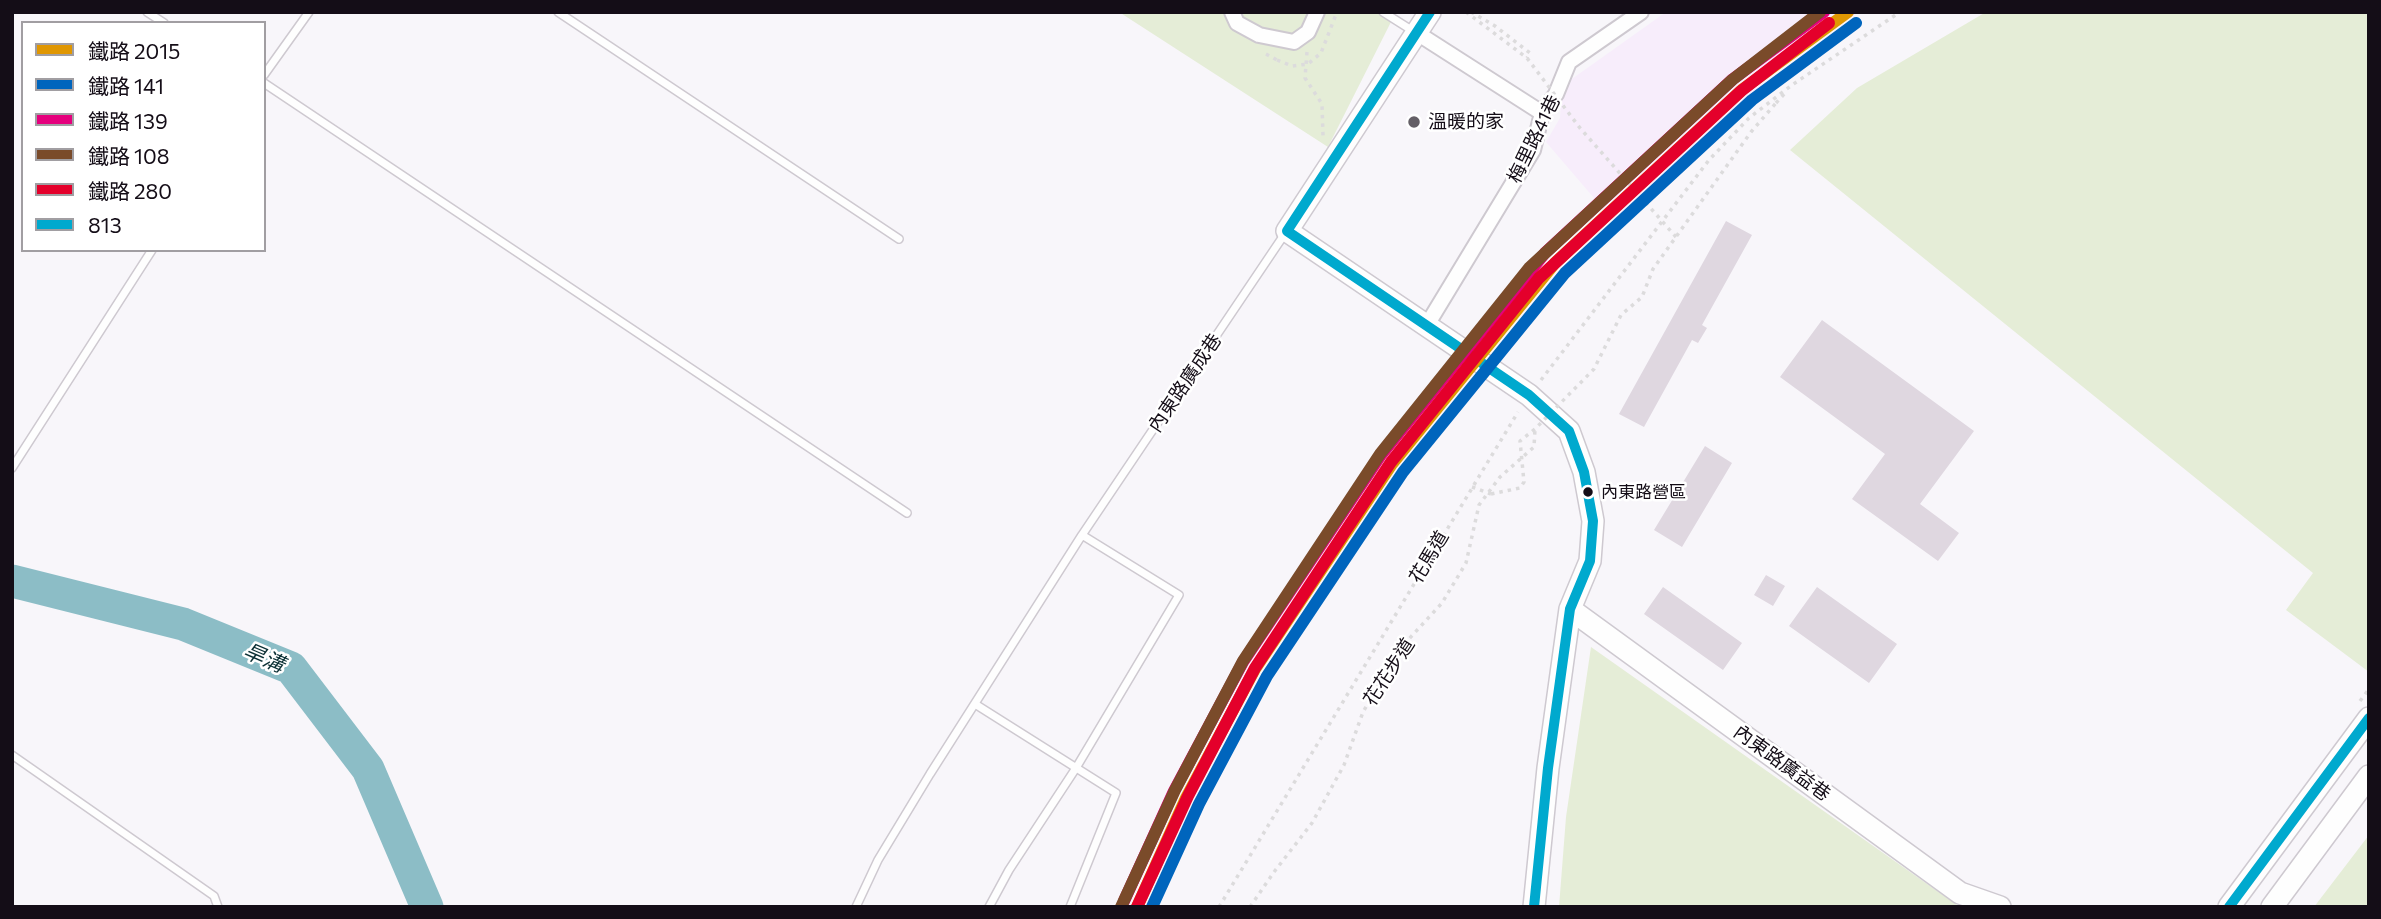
<!DOCTYPE html>
<meta charset="utf-8">
<style>
body{margin:0}
#map{position:relative;width:2381px;height:919px;overflow:hidden;background:#f8f6fa;font-family:Commissioner,"Noto Sans TC",sans-serif}
canvas{display:block}
.frame{position:absolute;inset:0;border:14px solid #140d17;pointer-events:none}
.legend{position:absolute;left:21px;top:21px;width:245px;height:231px;box-sizing:border-box;background:#fff;border:2px solid #a19ea2;margin:0;padding:9px 12px;list-style:none;font-size:21px;color:#140d17}
.legend li{display:flex;align-items:center;gap:14px;height:35px}
.legend b{width:35px;border:2px solid #a19ea2}
</style>
<div id="map">
<canvas width="2381" height="919"></canvas>
<div class="frame"></div>
<ul class="legend">
<li><b style="height:9px;background:#e09702"></b>鐵路 2015</li>
<li><b style="height:9px;background:#0065bd"></b>鐵路 141</li>
<li><b style="height:9px;background:#e5007d"></b>鐵路 139</li>
<li><b style="height:9px;background:#7a4b2a"></b>鐵路 108</li>
<li><b style="height:9px;background:#e4002b"></b>鐵路 280</li>
<li><b style="height:9px;background:#00a9ce"></b>813</li>
</ul>
</div>
<script>
const ctx = document.querySelector('canvas').getContext('2d');
ctx.lineJoin = 'round';
function fill(path, color) {
  ctx.fillStyle = color;
  ctx.fill(path, 'evenodd');
}
function poly(rows) {
  const path = new Path2D();
  for (const r of rows) {
    path.moveTo(r[0], r[1]);
    for (let i = 2; i < r.length; i += 2) path.lineTo(r[i], r[i + 1]);
  }
  return path;
}
function trace(path, color, width, dash) {
  ctx.strokeStyle = color;
  ctx.lineWidth = width;
  ctx.lineCap = dash ? 'butt' : 'round';
  ctx.setLineDash(dash || []);
  ctx.stroke(path);
}
function write(font, color, halo, rows, align = 'center') {
  ctx.font = font + ' Commissioner,"Noto Sans TC",sans-serif';
  ctx.lineWidth = 5;
  ctx.setLineDash([]);
  ctx.textBaseline = 'middle';
  ctx.strokeStyle = halo;
  ctx.fillStyle = color;
  for (const [text, x, y, turn = 0] of rows) {
    ctx.save();
    ctx.translate(x, y);
    ctx.rotate((+turn || 0) * Math.PI / 180);
    ctx.textAlign = isNaN(turn) ? turn : align;
    if (halo) ctx.strokeText(text, 0, 0);
    ctx.fillText(text, 0, 0);
    ctx.restore();
  }
}
fill(poly([
 [1666,12,1859,12,1783,64,1618,226,1546,142,1560,118,1562,86]
]), '#f7edfb');
fill(poly([
 [1119,12,1396,12,1328,147],
 [1986,12,2369,12,2369,672,2286,610,2313,573,1790,150,1857,88],
 [1591,647,1957,905,1962,907,1559,907,1566,817],
 [2369,835,2369,907,2314,907]
]), '#e5edd7');
trace(poly([
 [12,581,183,624,291,668,368,769,427,907]
]), '#8cbdc6', 33);
fill(poly([
 [1726,221,1752,235,1702,325,1707,328,1698,343,1692,340,1644,427,1619,414],
 [1822,320,1974,431,1920,504,1959,533,1938,561,1852,499,1885,454,1780,377],
 [1705,446,1732,463,1682,547,1654,530],
 [1766,575,1785,586,1773,606,1754,595],
 [1663,587,1742,643,1723,670,1644,614],
 [1817,587,1897,644,1869,683,1789,626]
]), '#dfd7e0');
const lane = poly([
 [147,12,164,23],
 [558,12,899,239],
 [1383,12,1413,31],
 [264,75,309,12],
 [264,83,907,513],
 [12,468,152,250],
 [975,704,1116,793,1070,907],
 [12,755,214,896,218,907],
 [856,907,878,860,930,774,1082,535,1286,232],
 [989,907,1009,870,1076,768,1179,595,1082,535]
]);
const street = poly([
 [1232,12,1237,23,1259,35,1294,42,1308,32,1317,12],
 [1417,33,1542,113],
 [1427,325,1533,150,1542,113,1556,94,1569,62,1641,12]
]);
const secondary = poly([
 [1430,12,1287,231,1529,395,1569,431,1584,472,1593,521,1590,561,1570,609,1548,768,1534,907],
 [1570,609,1960,893,2000,907],
 [2229,907,2369,718],
 [2272,907,2369,776]
]);
trace(lane, '#cec9d0', 10);
trace(street, '#cec9d0', 18);
trace(secondary, '#cec9d0', 24);
trace(poly([
 [1471,12,1495,26,1530,53,1527,58],
 [1307,52,1305,78,1322,104,1323,136,1321,139],
 [1266,54,1277,60],
 [1776,103,1786,92],
 [1541,380,1709,160,1749,118,1792,85,1900,12],
 [1472,487,1491,494],
 [2360,701,2369,689],
 [1219,907,1518,412],
 [1250,907,1274,872,1312,823,1344,765,1363,712,1384,676,1408,640,1442,603,1466,563,1479,505,1500,477,1534,447,1535,429]
]), '#dcdbdc', 3.5, [3.5, 5]);
trace(lane, '#fefefe', 7);
trace(street, '#fefefe', 14);
trace(secondary, '#fefefe', 21);
trace(poly([
 [1466,12,1527,58,1580,128,1676,237],
 [1277,60,1292,66,1308,64,1321,53,1337,12],
 [1491,494,1520,488,1524,482,1520,441,1535,429,1594,369,1621,315,1642,297,1653,269,1751,132,1776,103]
]), '#dcdbdc', 3.5, [3.5, 5]);
trace(poly([
 [1430,12,1287,231,1529,395,1569,431,1584,472,1593,521,1590,561,1570,609,1548,768,1534,907],
 [2229,907,2369,718]
]), '#00a9ce', 10);
trace(poly([
 [1137,907,1186,798,1255,669,1392,464,1555,263,1743,89,1848,12]
]), '#e09702', 12);
trace(poly([
 [1152,907,1199,804,1267,676,1403,472,1565,273,1752,100,1856,23]
]), '#0065bd', 12);
trace(poly([
 [1124,901,1174,791,1243,662,1381,455,1545,253,1733,79,1824,12]
]), '#e5007d', 12);
trace(poly([
 [1121,907,1175,790,1243,661,1380,454,1529,268,1732,80,1820,12]
]), '#7a4b2a', 12);
trace(poly([
 [1137,907,1188,796,1255,668,1391,462,1539,278,1741,91,1829,23]
]), '#e4002b', 12);
for (const [x, y, r, color] of [
 [1414,122,7,"#645f66"],
 [1588,492,6,"#140d17"]
]) {
  const dot = new Path2D();
  dot.arc(x, y, r, 0, 2 * Math.PI);
  ctx.fillStyle = color;
  ctx.fill(dot);
  trace(dot, '#fff', 2.5);
}
write('17px', '#140d17', '#fff', [
 ["內東路營區",1601,492]
], 'left');
write('19px', '#140d17', '#fff', [
 ["溫暖的家",1428,122]
], 'left');
write('19px', '#140d17', '#fff', [
 ["梅里路41巷",1534,139,-64],
 ["內東路廣成巷",1185,383,-56],
 ["花馬道",1429,557,-59],
 ["花花步道",1389,672,-57],
 ["內東路廣益巷",1782,763,36]
]);
write('italic 21px', '#0a2f34', '#fff', [
 ["旱溝",264,658,23]
]);
</script>
